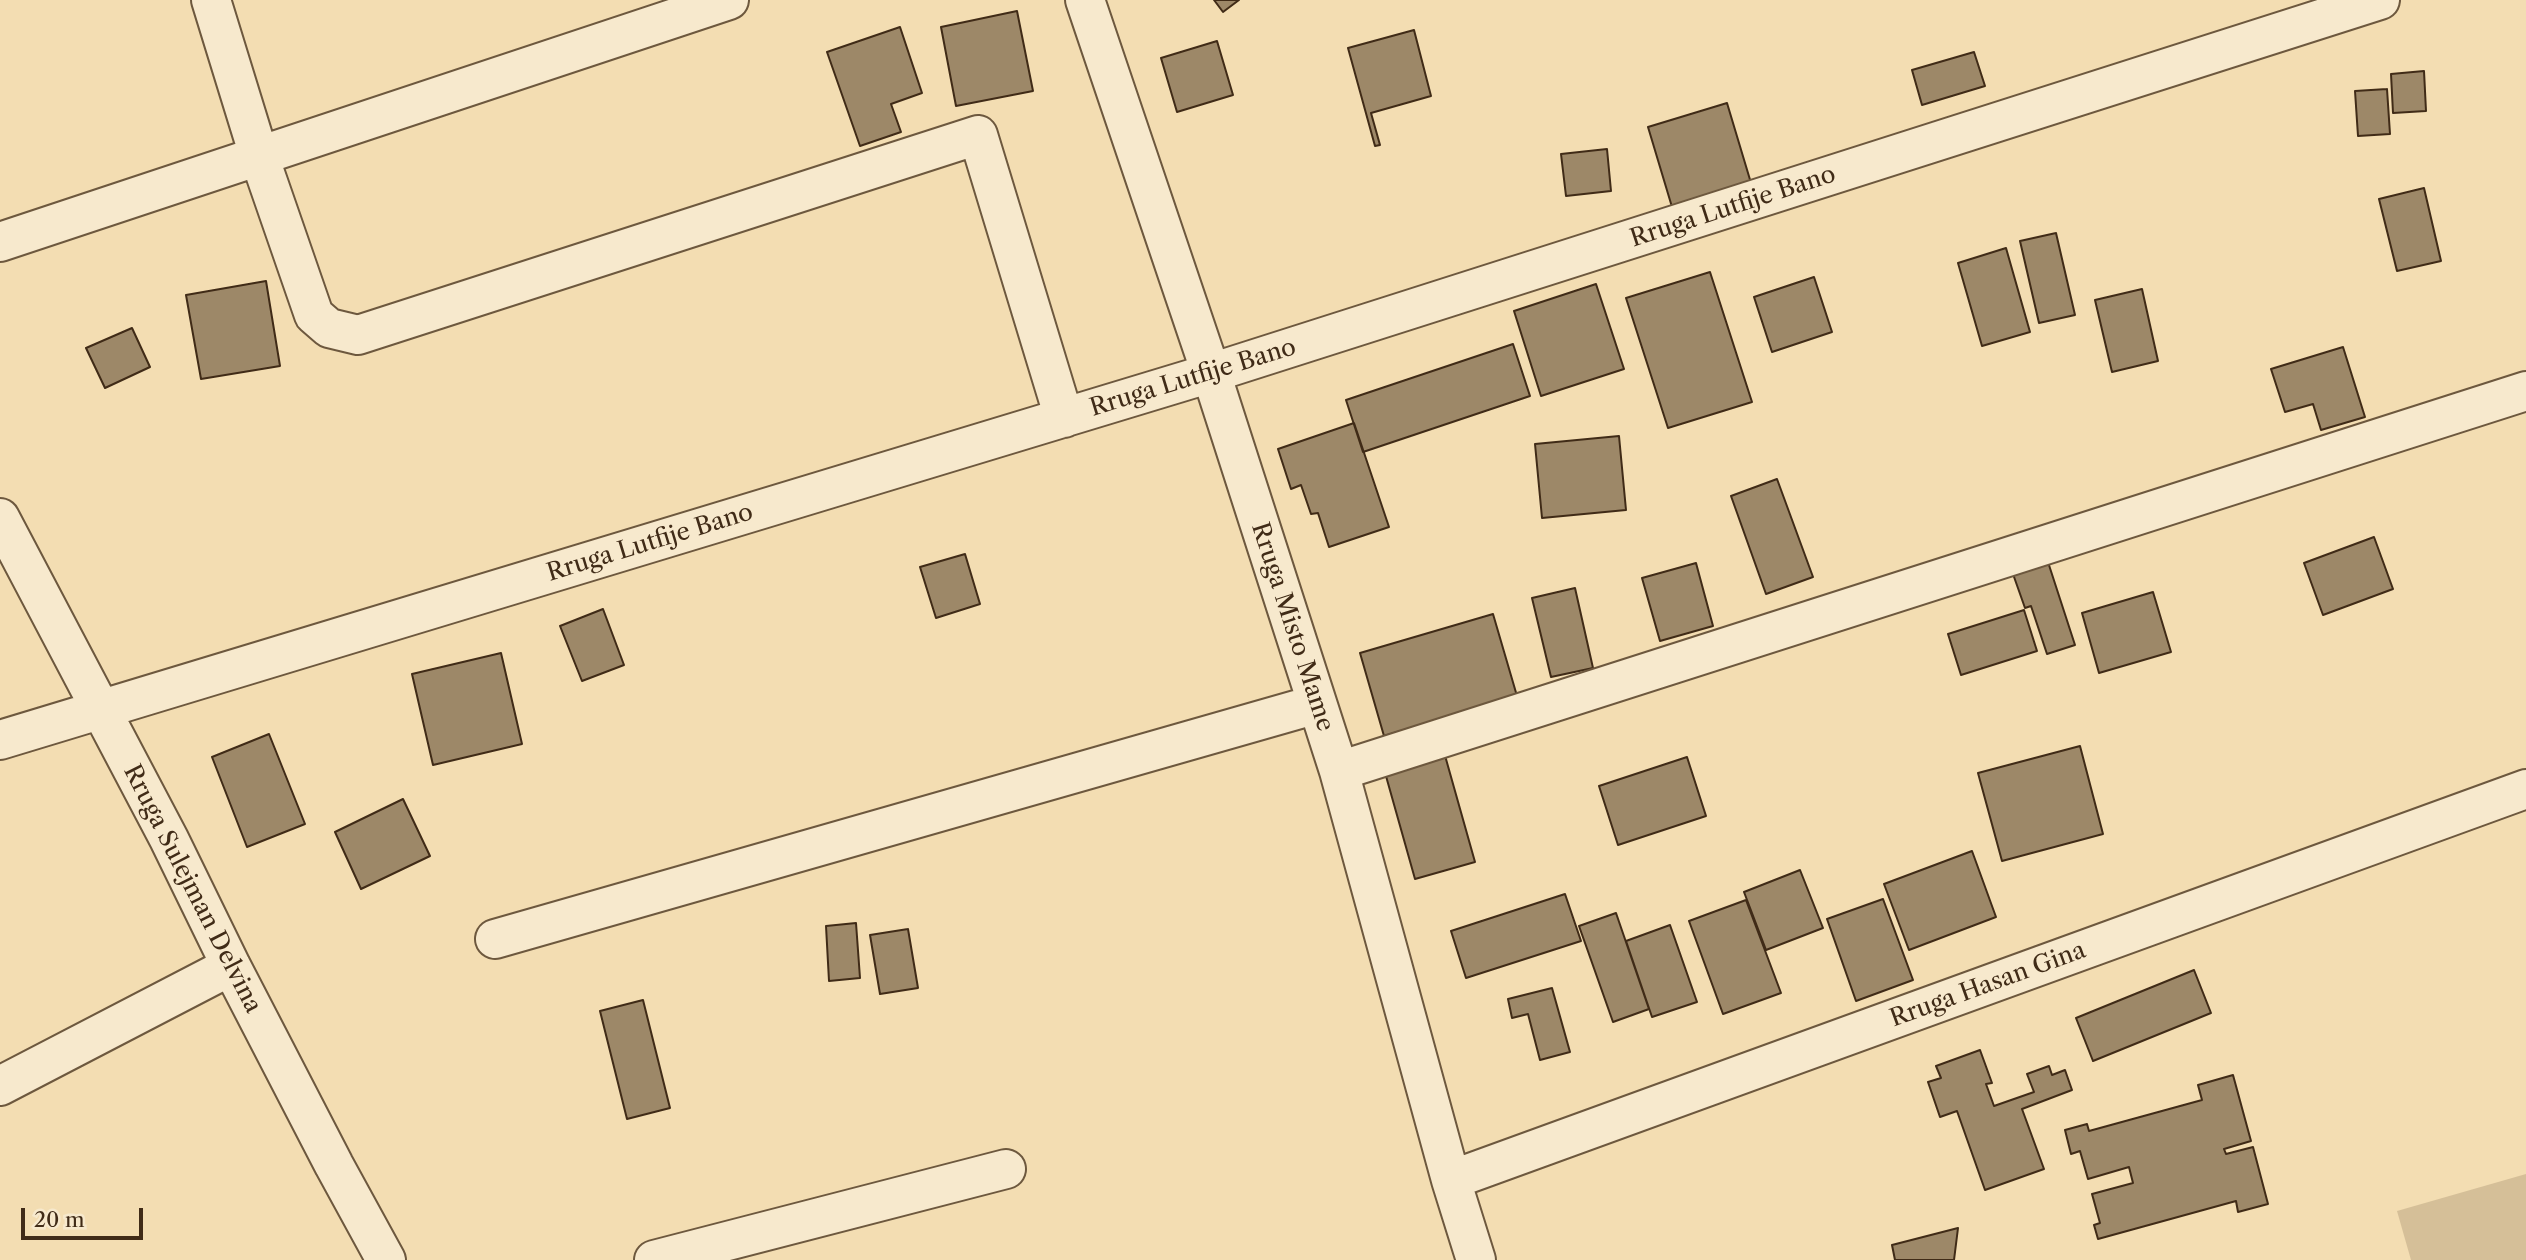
<!DOCTYPE html>
<style>
body{margin:0}
#map{position:relative;width:2526px;height:1260px;overflow:hidden;background:#f3ddb2;font-family:"Libre Caslon Text",serif}
canvas{display:block}
.scale{position:absolute;left:21px;top:1208px;width:122px;height:32px;box-sizing:border-box;border:4px solid #402b17;border-top:0;padding-left:9px;font-size:21px;line-height:24px;white-space:nowrap;color:#402b17;-webkit-text-stroke:5px #f7e9cd;paint-order:stroke}
</style>
<div id="map">
<canvas width="2526" height="1260"></canvas>
<div class="scale">20 m</div>
</div>
<script>
const ctx = document.querySelector('canvas').getContext('2d');
ctx.lineJoin = 'round';
function fill(path, color) {
  ctx.fillStyle = color;
  ctx.fill(path, 'evenodd');
}
function poly(rows) {
  const path = new Path2D();
  for (const r of rows) {
    path.moveTo(r[0], r[1]);
    for (let i = 2; i < r.length; i += 2) path.lineTo(r[i], r[i + 1]);
  }
  return path;
}
function trace(path, color, width, dash) {
  ctx.strokeStyle = color;
  ctx.lineWidth = width;
  ctx.lineCap = dash ? 'butt' : 'round';
  ctx.setLineDash(dash || []);
  ctx.stroke(path);
}
function write(font, color, halo, rows, align = 'center') {
  ctx.font = font + ' "Libre Caslon Text",serif';
  ctx.lineWidth = 6;
  ctx.setLineDash([]);
  ctx.textBaseline = 'middle';
  ctx.strokeStyle = halo;
  ctx.fillStyle = color;
  for (const [text, x, y, turn = 0] of rows) {
    ctx.save();
    ctx.translate(x, y);
    ctx.rotate((+turn || 0) * Math.PI / 180);
    ctx.textAlign = isNaN(turn) ? turn : align;
    if (halo) ctx.strokeText(text, 0, 0);
    ctx.fillText(text, 0, 0);
    ctx.restore();
  }
}
fill(poly([
 [2526,1174,2526,1260,2411,1260,2397,1211]
]), '#d5bf98');
const building = poly([
 [1214,0,1239,0,1223,12,1214,0],
 [1017,11,1033,91,956,106,941,27,1017,11],
 [900,27,922,93,891,104,901,132,860,146,827,52,900,27],
 [1414,30,1431,96,1371,113,1380,145,1375,146,1348,48,1414,30],
 [1217,41,1233,95,1177,112,1161,58,1217,41],
 [1974,52,1985,86,1922,105,1912,70,1974,52],
 [2424,71,2426,111,2393,113,2391,74,2424,71],
 [2387,89,2390,134,2358,136,2355,91,2387,89],
 [1727,103,1754,193,1675,217,1648,127,1727,103],
 [1607,149,1611,191,1566,196,1561,154,1607,149],
 [2424,188,2441,261,2397,271,2379,199,2424,188],
 [2056,233,2075,315,2039,323,2020,241,2056,233],
 [2006,248,2030,332,1982,346,1958,263,2006,248],
 [1710,272,1752,402,1668,428,1626,298,1710,272],
 [1814,277,1832,332,1772,352,1754,297,1814,277],
 [266,281,280,366,201,379,186,295,266,281],
 [1596,284,1624,369,1541,396,1514,311,1596,284],
 [2142,289,2158,361,2112,372,2095,300,2142,289],
 [132,328,150,367,105,388,86,348,132,328],
 [1513,344,1530,396,1363,452,1346,400,1513,344],
 [2343,347,2365,417,2321,430,2313,404,2285,412,2271,369,2343,347],
 [1354,423,1389,527,1329,547,1318,513,1311,514,1301,485,1291,489,1278,449,1354,423],
 [1619,436,1626,510,1542,518,1535,444,1619,436],
 [1777,479,1813,577,1766,594,1731,496,1777,479],
 [2374,537,2393,589,2323,615,2304,563,2374,537],
 [965,554,980,604,936,618,920,567,965,554],
 [2048,562,2075,645,2047,654,2031,606,2025,608,2013,574,2048,562],
 [1696,563,1713,626,1660,641,1642,578,1696,563],
 [1575,588,1593,668,1551,677,1532,598,1575,588],
 [2153,592,2171,652,2099,673,2082,613,2153,592],
 [603,609,624,665,582,681,560,626,603,609],
 [2024,610,2037,651,1961,675,1948,634,2024,610],
 [1493,614,1517,696,1384,736,1360,653,1493,614],
 [501,653,522,744,433,765,412,674,501,653],
 [269,734,305,824,247,847,212,757,269,734],
 [2080,746,2103,834,2002,861,1978,773,2080,746],
 [1444,752,1475,862,1415,879,1384,769,1444,752],
 [1687,757,1706,816,1618,845,1599,786,1687,757],
 [403,799,430,856,361,889,335,832,403,799],
 [1972,851,1996,917,1909,950,1884,884,1972,851],
 [1800,870,1823,928,1766,950,1744,892,1800,870],
 [1565,894,1581,941,1466,978,1451,931,1565,894],
 [1883,899,1913,980,1856,1001,1827,919,1883,899],
 [1746,900,1781,993,1723,1014,1689,921,1746,900],
 [1616,913,1649,1009,1613,1022,1579,926,1616,913],
 [856,923,860,978,829,981,826,926,856,923],
 [1670,925,1697,1002,1652,1017,1626,941,1670,925],
 [908,929,918,988,880,994,870,935,908,929],
 [2194,970,2211,1013,2093,1061,2076,1018,2194,970],
 [1552,988,1570,1052,1540,1060,1528,1014,1512,1018,1508,999,1552,988],
 [643,1000,670,1108,627,1119,600,1011,643,1000],
 [1980,1050,1992,1083,1986,1084,1994,1106,2034,1092,2027,1074,2049,1066,2052,1075,2065,1070,2072,1090,2022,1109,2044,1169,1985,1190,1957,1111,1940,1117,1928,1082,1941,1078,1936,1066,1980,1050],
 [2233,1075,2251,1141,2224,1149,2226,1154,2253,1147,2268,1204,2238,1212,2236,1201,2098,1239,2094,1225,2100,1223,2092,1194,2133,1183,2129,1167,2088,1179,2080,1151,2071,1154,2065,1130,2087,1124,2089,1131,2202,1100,2198,1085,2233,1075],
 [1958,1228,1954,1260,1895,1260,1892,1245,1958,1228]
]);
fill(building, '#9d8868');
trace(building, '#402b17', 2);
const minor = poly([
 [211,0,259,156,314,315,329,328,358,335,978,135,1064,418],
 [1085,0,1211,373,1339,771,1451,1180,1476,1260],
 [0,242,729,0],
 [0,518,169,839,231,966,334,1165,386,1260],
 [0,740,1211,373,2380,0],
 [1339,771,2526,391],
 [495,939,1317,704],
 [0,1086,231,966],
 [1451,1180,2526,789],
 [654,1260,1006,1169]
]);
trace(minor, '#6d583e', 42);
trace(minor, '#f7e9cd', 38);
write('24px', '#402b17', '#f7e9cd', [
 ["Rruga Lutfije Bano",1733,207,-18],
 ["Rruga Lutfije Bano",1193,378,-17],
 ["Rruga Lutfije Bano",650,543,-17],
 ["Rruga Misto Mame",1292,627,72],
 ["Rruga Sulejman Delvina",192,889,63],
 ["Rruga Hasan Gina",1988,985,-20]
]);
</script>
